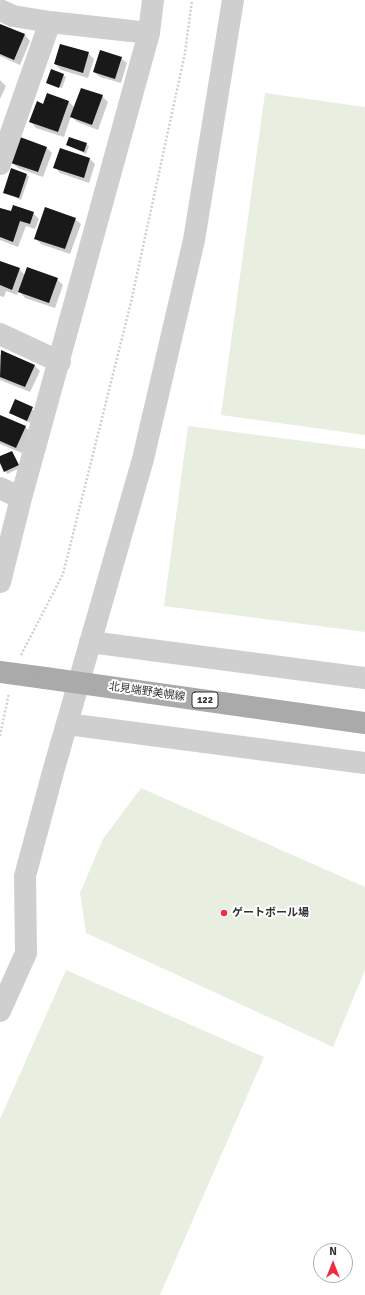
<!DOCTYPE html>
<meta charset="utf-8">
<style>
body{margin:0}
#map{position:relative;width:365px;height:1295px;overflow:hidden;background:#fff;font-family:Signika,sans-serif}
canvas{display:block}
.north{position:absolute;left:313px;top:1243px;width:40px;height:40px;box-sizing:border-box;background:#fff;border:1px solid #adadad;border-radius:50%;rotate:0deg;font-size:11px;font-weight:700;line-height:16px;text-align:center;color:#323232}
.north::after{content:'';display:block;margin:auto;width:14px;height:18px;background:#ef2e42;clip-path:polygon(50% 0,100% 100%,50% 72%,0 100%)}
</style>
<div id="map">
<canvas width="365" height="1295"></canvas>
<div class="north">N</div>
</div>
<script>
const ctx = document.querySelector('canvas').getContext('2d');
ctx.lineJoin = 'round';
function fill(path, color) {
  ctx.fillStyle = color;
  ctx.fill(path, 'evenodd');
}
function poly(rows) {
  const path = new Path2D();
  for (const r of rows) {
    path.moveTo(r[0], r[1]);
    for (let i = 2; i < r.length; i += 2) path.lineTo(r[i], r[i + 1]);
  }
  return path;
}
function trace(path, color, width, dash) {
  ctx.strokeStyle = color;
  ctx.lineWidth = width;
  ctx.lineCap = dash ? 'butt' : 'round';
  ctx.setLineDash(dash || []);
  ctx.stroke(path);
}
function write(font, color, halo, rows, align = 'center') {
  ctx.font = font + ' Signika,"Noto Sans JP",sans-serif';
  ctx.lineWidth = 4;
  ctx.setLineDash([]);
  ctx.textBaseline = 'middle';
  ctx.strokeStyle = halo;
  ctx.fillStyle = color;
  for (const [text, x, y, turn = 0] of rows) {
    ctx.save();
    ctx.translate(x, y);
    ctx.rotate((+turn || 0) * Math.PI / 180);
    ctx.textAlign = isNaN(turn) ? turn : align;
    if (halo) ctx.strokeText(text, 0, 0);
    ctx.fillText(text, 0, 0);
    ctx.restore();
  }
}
fill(poly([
 [265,93,365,107,365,435,221,415],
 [188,426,365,449,365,632,164,606],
 [141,788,365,887,365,970,333,1047,86,933,80,893,103,839],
 [66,970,264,1057,160,1295,0,1295,0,1119]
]), '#e8efe0');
fill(poly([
 [0,25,25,35,30,41,20,65,0,56],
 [88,53,94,59,88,78,61,70,55,64],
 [121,58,127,63,121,83,100,77,94,72],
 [63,75,66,77,62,88,47,83],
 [0,80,6,86,0,99],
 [47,95,69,102,75,108,102,96,108,102,98,130,77,122,71,116,64,137,36,128,31,122,44,105],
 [86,144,89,146,86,154,67,145],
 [46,147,52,153,43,177,18,168,12,163],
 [61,149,90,159,95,164,89,183,60,173,55,167],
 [27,175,29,177,21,200,4,192],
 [0,209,11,213,33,213,39,219,35,229,26,226,18,247,0,240],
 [75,219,81,224,70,254,41,244,35,238],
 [0,262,19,269,25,275,57,279,63,285,55,308,25,298,19,291,17,295,6,291,4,297,0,296],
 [2,352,34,365,40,371,30,392,0,380,0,356],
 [15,401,35,411,30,423,10,413],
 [0,416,25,427,31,432,22,453,0,444],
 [12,452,20,468,7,474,0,457]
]), '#0003');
fill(poly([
 [0,24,25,34,14,60,0,54],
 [60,44,89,52,83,73,54,64],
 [100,50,122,57,115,79,93,72],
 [51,69,64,74,59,88,46,83],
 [81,88,103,95,92,125,70,117],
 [47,93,69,101,58,132,29,122,37,101,43,104],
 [20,137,47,147,38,172,11,163],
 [69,137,87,143,84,152,66,145],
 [60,148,90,158,84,178,53,168],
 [11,168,27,174,19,198,3,193],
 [13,205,34,212,30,224,20,221,13,242,0,237,0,208,11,211],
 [45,207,76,218,65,249,34,239],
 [0,261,20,268,12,290,0,285],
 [27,267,58,278,49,303,18,292],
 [1,350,35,365,25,387,0,377],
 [15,399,33,407,27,421,9,413],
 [0,415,26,426,16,448,0,441],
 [12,451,19,465,4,472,0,463,0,456]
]), '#191919');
trace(poly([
 [21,655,63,574,131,302,185,53,192,0],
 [0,736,9,693]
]), '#cfcfcf', 2.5, [2, 2]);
trace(poly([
 [0,10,13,16,50,22,149,33],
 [0,164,50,22],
 [0,334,60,362],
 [0,488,21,498],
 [0,582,21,498,149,33,153,0],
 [90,642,365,678],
 [67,724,365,763],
 [0,1011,26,953,25,876,53,772,143,459,194,240,233,0]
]), '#cfcfcf', 22);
trace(poly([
 [0,672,45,678]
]), '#aaa', 22);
trace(poly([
 [45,678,365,723]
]), '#aaa', 22);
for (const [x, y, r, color] of [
 [224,913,4,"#ef2e42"]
]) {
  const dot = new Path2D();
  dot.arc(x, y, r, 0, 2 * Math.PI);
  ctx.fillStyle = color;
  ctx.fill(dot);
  trace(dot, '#fff', 1.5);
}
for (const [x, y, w] of [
 [205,700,26]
]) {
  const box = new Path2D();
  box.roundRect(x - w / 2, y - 8, w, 16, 3);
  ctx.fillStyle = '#fff';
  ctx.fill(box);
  trace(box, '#323232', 1);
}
write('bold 10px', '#323232', null, [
 ["122",205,700]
]);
write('11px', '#323232', '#fff', [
 ["北見端野美幌線",147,692,8]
]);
write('bold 11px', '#323232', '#fff', [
 ["ゲートボール場",232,913]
], 'left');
</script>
